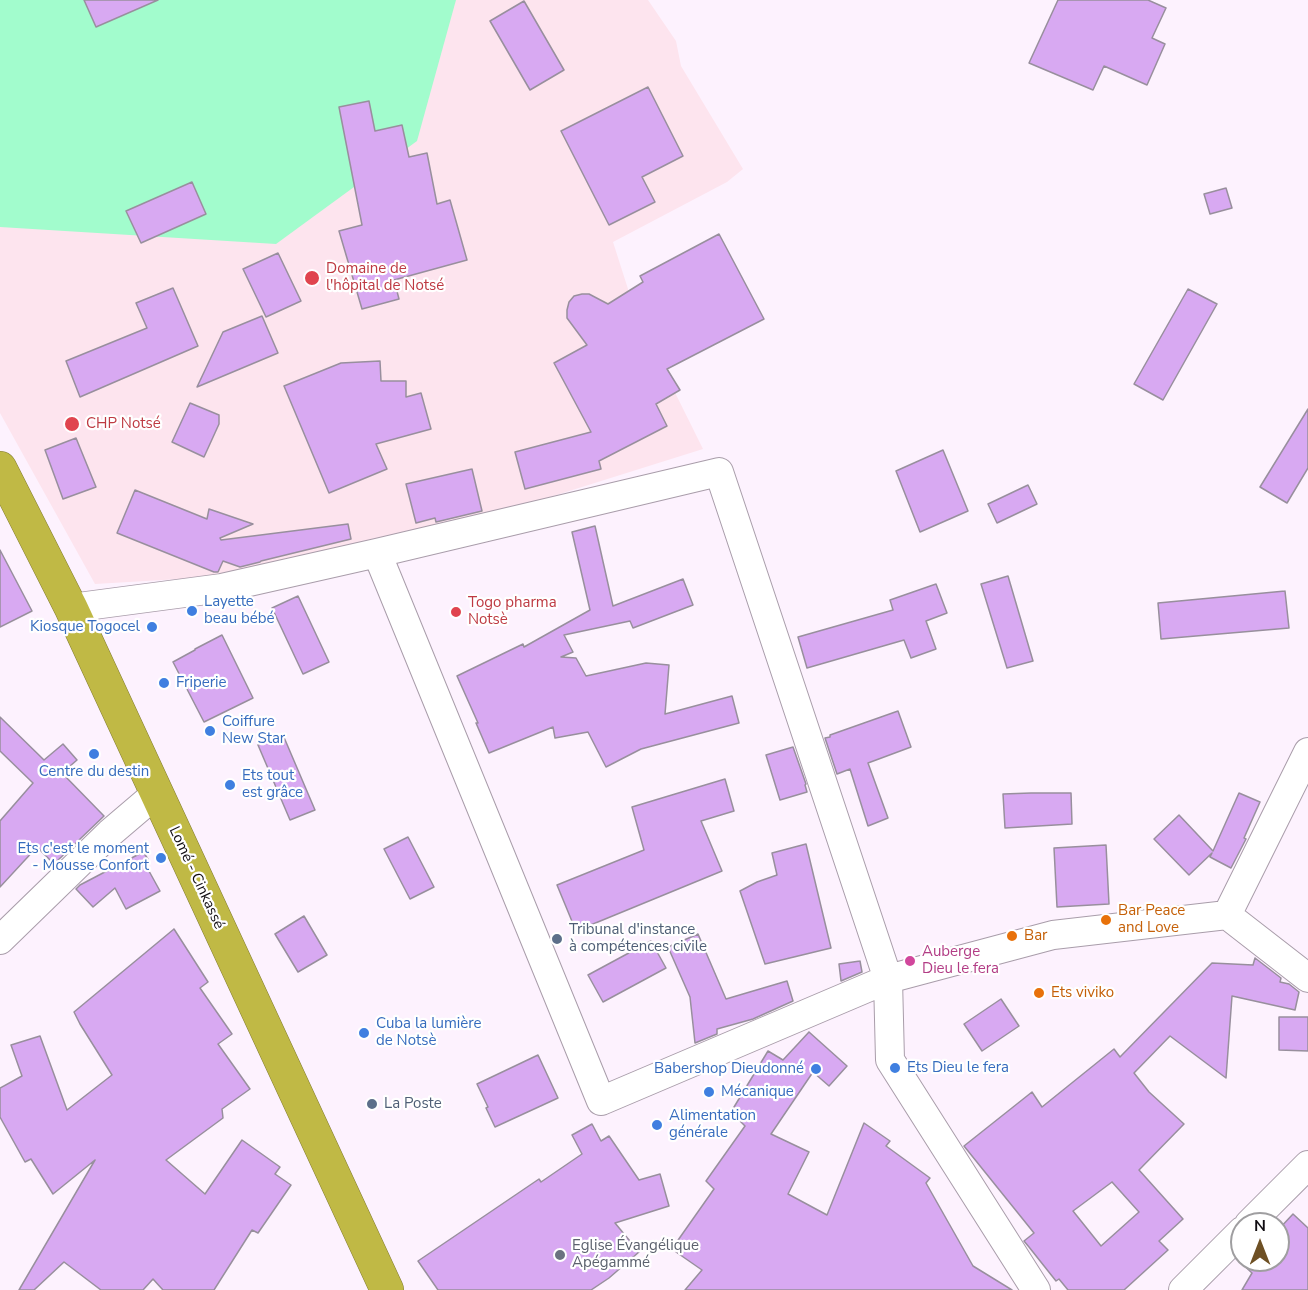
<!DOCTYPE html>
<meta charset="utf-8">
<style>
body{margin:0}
#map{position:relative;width:1308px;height:1290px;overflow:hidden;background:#fdf2fe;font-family:"Nunito Sans",sans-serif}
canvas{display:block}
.north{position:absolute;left:1230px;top:1212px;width:60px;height:60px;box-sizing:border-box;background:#fff;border:2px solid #9f9ea0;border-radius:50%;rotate:0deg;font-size:16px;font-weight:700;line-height:24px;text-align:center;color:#100c11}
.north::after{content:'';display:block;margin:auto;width:21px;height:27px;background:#6e5024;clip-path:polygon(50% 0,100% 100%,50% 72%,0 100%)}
</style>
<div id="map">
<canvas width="1308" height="1290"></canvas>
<div class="north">N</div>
</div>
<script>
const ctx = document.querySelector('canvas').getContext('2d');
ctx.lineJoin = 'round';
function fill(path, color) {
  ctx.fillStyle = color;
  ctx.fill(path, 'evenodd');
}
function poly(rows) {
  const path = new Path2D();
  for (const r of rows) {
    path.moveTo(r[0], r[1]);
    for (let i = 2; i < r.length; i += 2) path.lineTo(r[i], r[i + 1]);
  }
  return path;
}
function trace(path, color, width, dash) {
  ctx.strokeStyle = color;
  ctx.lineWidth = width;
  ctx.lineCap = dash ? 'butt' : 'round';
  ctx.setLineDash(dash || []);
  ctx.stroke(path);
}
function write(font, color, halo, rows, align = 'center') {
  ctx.font = font + ' "Nunito Sans",sans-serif';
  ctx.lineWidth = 4.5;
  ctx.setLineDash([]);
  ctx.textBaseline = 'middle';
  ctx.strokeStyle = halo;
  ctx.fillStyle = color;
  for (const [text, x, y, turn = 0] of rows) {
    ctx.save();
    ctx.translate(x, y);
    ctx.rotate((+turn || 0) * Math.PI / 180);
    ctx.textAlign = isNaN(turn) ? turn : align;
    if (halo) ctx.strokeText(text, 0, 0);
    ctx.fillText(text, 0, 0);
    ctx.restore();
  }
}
fill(poly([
 [0,0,648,0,676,41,681,66,743,169,727,182,613,242,636,314,703,449,531,503,265,574,95,584,0,413]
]), '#fde4ee');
fill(poly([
 [0,0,456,0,417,141,276,244,0,227]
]), '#a2fccd');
const building = poly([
 [84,0,158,0,96,27,84,0],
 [1058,0,1148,0,1166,8,1152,38,1165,44,1147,85,1104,66,1093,90,1029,63,1058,0],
 [524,1,564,70,530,90,490,21,524,1],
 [648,87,683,156,642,177,655,202,609,225,561,131,648,87],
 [369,101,375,131,402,125,409,157,427,153,437,204,450,200,467,260,394,280,399,299,362,309,339,231,362,225,339,107,369,101],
 [192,182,206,214,141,243,126,211,192,182],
 [1226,188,1232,208,1210,214,1204,194,1226,188],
 [719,234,764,319,667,369,680,390,656,404,667,426,599,461,601,469,525,489,515,452,591,432,554,363,587,345,567,318,567,310,569,302,574,296,582,294,589,294,608,304,643,282,640,276,719,234],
 [278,253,301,301,266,317,243,269,278,253],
 [173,288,198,346,80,397,66,361,147,328,136,303,173,288],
 [1188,289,1217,304,1163,400,1134,384,1188,289],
 [262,316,278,353,197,387,223,332,262,316],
 [380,361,381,381,406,381,406,397,421,393,431,429,376,444,387,469,329,493,284,386,341,363,380,361],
 [190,403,219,415,219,424,204,457,172,442,190,403],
 [1308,409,1308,468,1287,503,1260,487,1308,409],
 [76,438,96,487,63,499,45,450,76,438],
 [943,450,968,511,920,532,896,471,943,450],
 [472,469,482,511,436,522,435,518,416,523,406,484,472,469],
 [1028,485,1037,504,997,523,988,504,1028,485],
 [135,490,207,519,209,509,253,524,220,538,221,540,348,524,351,539,261,561,260,562,240,567,223,561,218,572,214,572,117,533,135,490],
 [595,526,613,606,683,579,693,605,633,628,630,621,564,635,573,652,561,657,576,658,586,676,646,663,669,665,665,714,732,696,739,723,641,749,606,767,588,732,555,738,553,727,489,753,476,723,478,723,457,676,523,644,524,647,590,610,572,532,595,526],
 [0,550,32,611,0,627,0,550],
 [1008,576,1033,661,1007,668,981,584,1008,576],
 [936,584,947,613,926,621,936,649,911,658,904,640,807,668,798,637,893,610,890,600,936,584],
 [1285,591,1289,628,1161,639,1158,603,1285,591],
 [298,596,329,662,303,674,272,608,298,596],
 [222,635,253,698,204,722,173,662,195,650,195,649,222,635],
 [898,711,911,747,868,763,888,818,868,826,850,769,837,774,825,738,830,737,830,735,898,711],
 [0,717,44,760,63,744,77,760,62,773,104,816,54,864,37,847,0,887,0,821,33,783,0,751,0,717],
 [283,735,315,810,290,820,258,745,283,735],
 [793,747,806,784,805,785,807,792,780,800,766,755,793,747],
 [725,779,734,811,701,821,722,871,576,931,557,885,644,850,632,807,725,779],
 [1031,793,1071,793,1072,824,1005,828,1003,794,1031,793],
 [1239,793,1260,802,1244,838,1246,839,1231,868,1210,857,1212,853,1189,875,1154,839,1179,815,1213,851,1239,793],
 [408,837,434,887,410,899,384,849,408,837],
 [806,844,831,948,765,964,740,891,757,882,777,875,772,853,806,844],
 [1106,845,1109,904,1057,907,1054,848,1106,845],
 [143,852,148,859,144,862,160,891,126,909,115,888,93,907,76,889,80,885,143,852],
 [304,916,327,955,298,972,275,934,304,916],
 [174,929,208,982,200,988,232,1034,218,1044,250,1089,222,1109,223,1118,166,1160,205,1194,242,1140,280,1167,275,1174,291,1185,258,1233,252,1230,214,1290,163,1290,153,1279,143,1290,101,1290,64,1262,34,1290,19,1290,95,1160,53,1194,31,1159,25,1162,0,1117,0,1088,22,1076,11,1045,40,1036,67,1110,112,1075,80,1024,74,1012,174,929],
 [698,934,726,999,787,981,793,1001,753,1019,717,1029,717,1034,695,1043,690,997,668,947,698,934],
 [651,941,666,968,603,1002,588,975,651,941],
 [1255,958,1281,978,1280,982,1289,984,1299,992,1295,1010,1232,996,1226,1078,1170,1036,1134,1073,1149,1092,1184,1124,1139,1170,1183,1219,1159,1241,1168,1250,1124,1290,1068,1290,1059,1279,1056,1281,1029,1247,1024,1241,1034,1233,964,1146,1032,1092,1042,1107,1114,1049,1120,1057,1212,963,1253,965,1255,958],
 [1112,1182,1139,1212,1101,1246,1073,1211,1112,1182],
 [860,961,862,972,841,981,839,964,860,961],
 [1001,999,1019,1026,982,1051,964,1024,1001,999],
 [1279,1017,1308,1017,1308,1051,1279,1050,1279,1017],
 [809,1032,847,1066,829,1086,813,1072,771,1134,809,1152,788,1194,827,1215,864,1123,890,1141,886,1146,930,1178,926,1183,973,1266,1012,1290,685,1290,702,1270,676,1252,676,1243,714,1189,706,1181,745,1126,731,1112,768,1051,783,1060,809,1032],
 [538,1055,558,1098,495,1127,486,1108,488,1107,477,1084,538,1055],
 [592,1124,601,1141,609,1136,639,1180,660,1174,669,1206,615,1223,639,1252,609,1278,591,1290,438,1290,418,1261,539,1179,541,1182,582,1154,572,1135,592,1124],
 [1293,1214,1308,1228,1308,1290,1242,1290,1252,1273,1238,1260,1278,1260,1278,1230,1293,1214]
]);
fill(building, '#d8a9f2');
trace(building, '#988f9d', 1.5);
const minor = poly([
 [377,553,601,1101,888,979,1053,935,1227,915,1308,978],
 [71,608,222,588,377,553,719,472,888,979,890,1060,1036,1290],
 [1227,915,1308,752],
 [0,940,110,833,157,793],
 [1249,1224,1308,1165],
 [1183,1290,1242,1231]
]);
const highway = poly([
 [0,468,71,608,387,1290]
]);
trace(minor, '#a99daa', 30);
trace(highway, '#827c33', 34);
trace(minor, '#fff', 28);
trace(highway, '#c0b945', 33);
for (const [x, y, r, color] of [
 [312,278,8,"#e0444e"],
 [72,424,8,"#e0444e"],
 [192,611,6,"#3f7fe0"],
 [456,612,6,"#e0444e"],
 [152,627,6,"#3f7fe0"],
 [164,683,6,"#3f7fe0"],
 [210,731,6,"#3f7fe0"],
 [94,754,6,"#3f7fe0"],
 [230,785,6,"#3f7fe0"],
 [161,858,6,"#3f7fe0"],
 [1106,920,6,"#e8710a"],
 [1012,936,6,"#e8710a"],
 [557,939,6,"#5c6f8a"],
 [910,961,6,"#d1479c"],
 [1039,993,6,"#e8710a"],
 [364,1033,6,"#3f7fe0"],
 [895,1068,6,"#3f7fe0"],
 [816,1069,6,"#3f7fe0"],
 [709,1092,6,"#3f7fe0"],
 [372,1104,6,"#5c6f8a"],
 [657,1125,6,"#3f7fe0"],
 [560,1255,6,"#6b7280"]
]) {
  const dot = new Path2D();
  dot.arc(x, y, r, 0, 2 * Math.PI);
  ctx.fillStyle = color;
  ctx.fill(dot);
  trace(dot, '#fff', 2);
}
write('15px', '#be3a42', '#fff', [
 ["Domaine de",326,269],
 ["l'hôpital de Notsé",326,286],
 ["CHP Notsé",86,424],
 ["Togo pharma",468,603],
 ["Notsè",468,620]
], 'left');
write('15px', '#366cbe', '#fff', [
 ["Layette",204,602],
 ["beau bébé",204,619],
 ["Kiosque Togocel",140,627,"right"],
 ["Friperie",176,683],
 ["Coiffure",222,722],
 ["New Star",222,739],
 ["Centre du destin",94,772,"center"],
 ["Ets tout",242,776],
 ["est grâce",242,793],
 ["Ets c'est le moment",149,849,"right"],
 ["- Mousse Confort",149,866,"right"],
 ["Cuba la lumière",376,1024],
 ["de Notsè",376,1041],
 ["Ets Dieu le fera",907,1068],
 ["Babershop Dieudonné",804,1069,"right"],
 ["Mécanique",721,1092],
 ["Alimentation",669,1116],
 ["générale",669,1133]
], 'left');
write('15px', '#100c11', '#fff', [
 ["Lomé - Cinkassé",196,878,65]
]);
write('15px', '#c56008', '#fff', [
 ["Bar Peace",1118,911],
 ["and Love",1118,928],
 ["Bar",1024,936],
 ["Ets viviko",1051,993]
], 'left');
write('15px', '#4e5e75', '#fff', [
 ["Tribunal d'instance",569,930],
 ["à compétences civile",569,947],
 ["La Poste",384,1104]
], 'left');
write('15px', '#b23c85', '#fff', [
 ["Auberge",922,952],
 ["Dieu le fera",922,969]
], 'left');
write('15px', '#5b616d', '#fff', [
 ["Eglise Évangélique",572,1246],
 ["Apégammé",572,1263]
], 'left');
</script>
